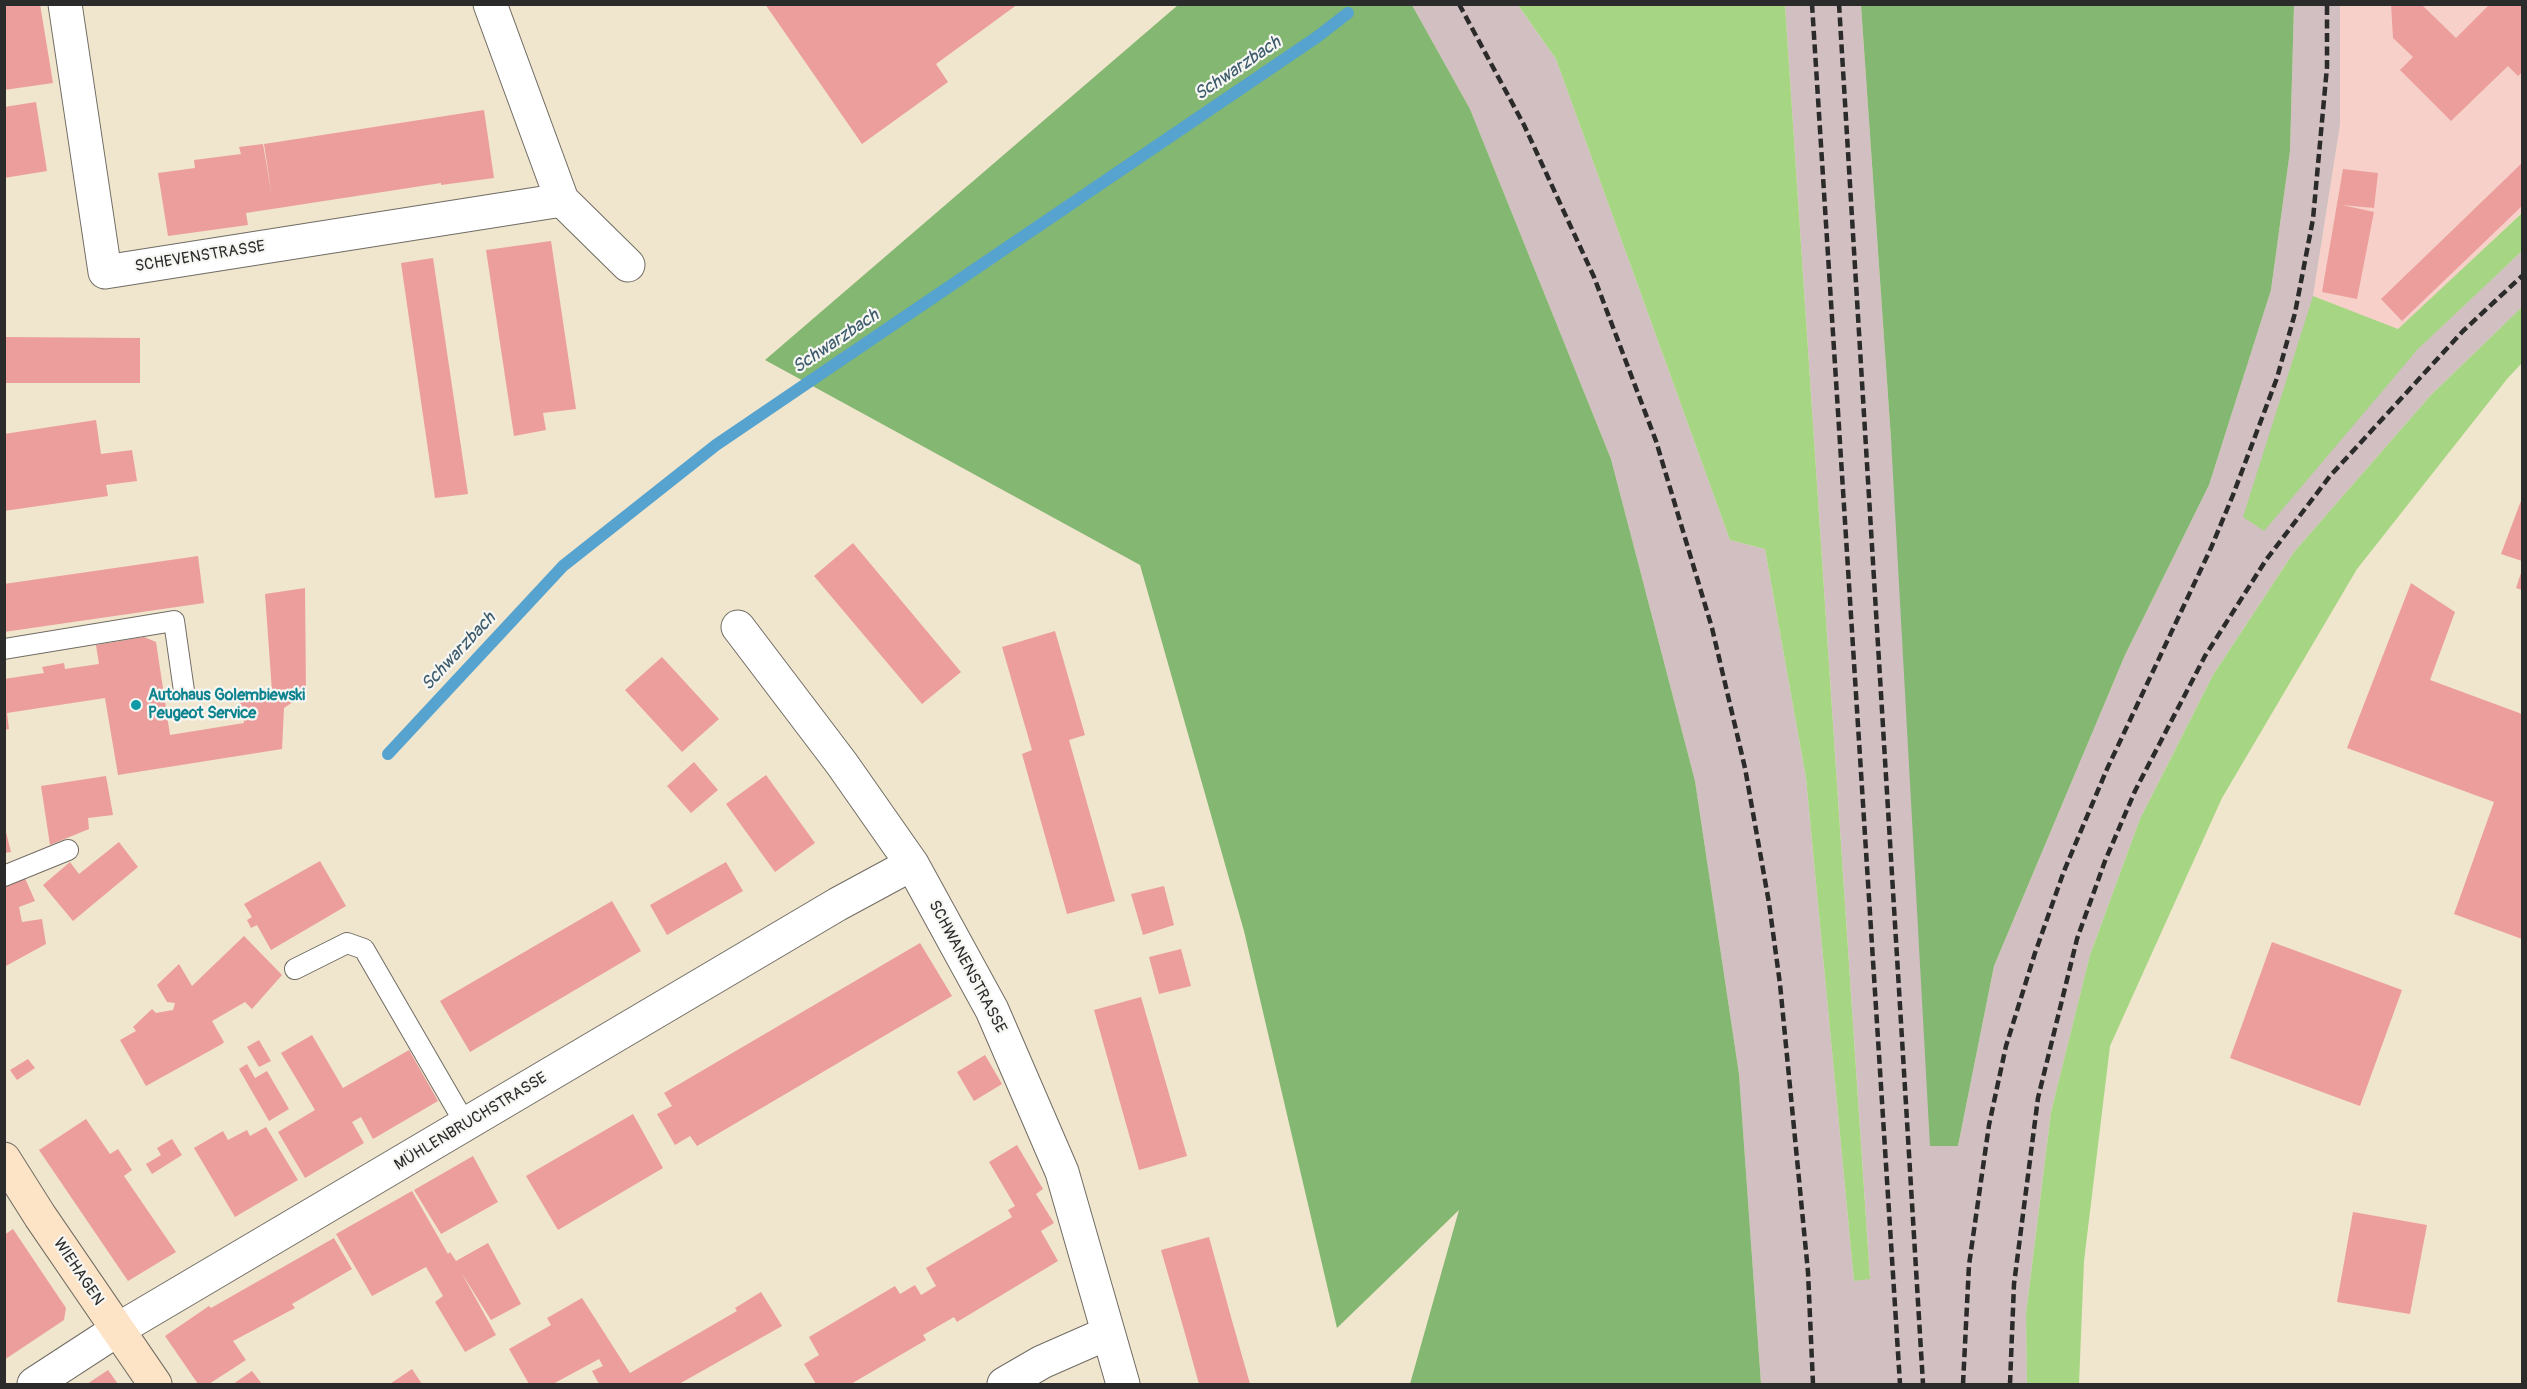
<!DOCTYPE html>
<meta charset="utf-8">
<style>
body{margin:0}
#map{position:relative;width:2527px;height:1389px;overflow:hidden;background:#f0e5cd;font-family:Pangolin,sans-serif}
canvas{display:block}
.frame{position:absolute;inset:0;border:6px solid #2b2b2b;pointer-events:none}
</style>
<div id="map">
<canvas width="2527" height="1389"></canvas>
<div class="frame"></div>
</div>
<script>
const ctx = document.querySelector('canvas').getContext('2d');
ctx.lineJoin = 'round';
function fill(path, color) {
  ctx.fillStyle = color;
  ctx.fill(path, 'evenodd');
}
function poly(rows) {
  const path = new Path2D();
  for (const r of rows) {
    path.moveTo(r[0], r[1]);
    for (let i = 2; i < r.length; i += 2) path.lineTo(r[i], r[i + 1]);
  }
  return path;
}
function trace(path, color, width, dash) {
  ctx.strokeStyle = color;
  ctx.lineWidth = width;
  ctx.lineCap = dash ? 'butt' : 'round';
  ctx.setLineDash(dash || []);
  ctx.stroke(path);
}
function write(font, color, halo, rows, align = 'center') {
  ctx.font = font + ' Pangolin,sans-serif';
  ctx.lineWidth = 4.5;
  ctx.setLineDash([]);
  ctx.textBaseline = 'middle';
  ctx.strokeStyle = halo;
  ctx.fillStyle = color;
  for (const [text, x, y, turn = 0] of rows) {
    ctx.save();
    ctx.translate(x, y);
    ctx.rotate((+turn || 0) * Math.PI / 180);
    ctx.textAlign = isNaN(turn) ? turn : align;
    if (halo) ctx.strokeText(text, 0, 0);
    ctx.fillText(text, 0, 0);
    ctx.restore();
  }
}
fill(poly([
 [2340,5,2522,5,2522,212,2398,330,2313,296,2340,125]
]), '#f7d1c9');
fill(poly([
 [1412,5,1518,5,1556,59,1730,540,1765,549,1806,778,1854,1281,1870,1278,1785,5,1861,5,1891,439,1958,1146,1994,966,2125,655,2209,485,2271,290,2290,151,2294,5,2340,5,2340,125,2313,296,2418,348,2522,251,2522,307,2431,395,2294,552,2213,675,2140,819,2090,955,2051,1112,2026,1314,2027,1384,1761,1384,1739,1074,1695,781,1611,459,1470,109]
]), '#d2bfc1');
fill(poly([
 [1518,5,1785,5,1870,1279,1854,1281,1806,778,1765,549,1730,540,1556,59],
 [2522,213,2522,251,2418,349,2264,531,2243,517,2313,296,2398,329],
 [2522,307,2522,363,2507,379,2357,569,2222,798,2110,1046,2084,1261,2079,1384,2027,1384,2026,1314,2051,1112,2090,955,2140,819,2213,675,2294,552,2431,395]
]), '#a6d684');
fill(poly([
 [1178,5,1412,5,1470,109,1611,459,1695,781,1739,1074,1761,1384,1410,1384,1459,1210,1337,1328,1244,931,1140,565,765,360],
 [1861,5,2294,5,2290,151,2271,290,2209,485,2125,655,1994,966,1958,1146,1930,1146,1891,439]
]), '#84b772');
trace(poly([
 [388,754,563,566,716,445,1317,37,1348,13]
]), '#55a3ce', 12);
fill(poly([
 [4,4,40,4,53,83,4,90],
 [765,4,1018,4,936,64,948,82,862,144],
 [2391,4,2421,4,2456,38,2490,4,2522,4,2522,72,2518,76,2508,66,2451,121,2400,70,2413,57,2393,38],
 [36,102,47,171,4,178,4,107],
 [484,110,494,178,441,185,441,183,246,213,248,225,168,236,158,173,195,168,194,160,241,154,239,147,263,144,272,197,264,144],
 [2522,163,2522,206,2402,321,2381,299],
 [2343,169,2378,173,2374,208,2342,205,2374,212,2357,299,2322,292],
 [551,241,576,409,543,413,546,430,514,436,486,250],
 [433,258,468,494,435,498,401,263],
 [4,337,140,338,140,383,4,383],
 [96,420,101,454,132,450,137,481,106,485,108,496,4,511,4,434],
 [2522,498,2522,561,2501,554],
 [853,543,961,672,922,704,814,576],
 [198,556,204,603,4,632,4,584],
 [2522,570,2522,590,2516,588],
 [2411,583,2455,612,2430,680,2522,714,2522,939,2454,914,2494,802,2347,748],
 [305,588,306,693,284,708,282,749,118,775,105,698,7,713,9,729,4,730,4,679,44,673,42,667,64,663,65,669,99,664,96,645,144,637,156,642,170,735,244,723,239,696,272,691,265,594],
 [1055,631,1085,735,1069,740,1115,901,1067,914,1022,754,1032,750,1002,647],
 [662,657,719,719,682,752,625,690],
 [694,762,718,790,691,813,667,786],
 [766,775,815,843,775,872,726,804],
 [106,776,113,815,88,818,89,829,50,845,41,786],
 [4,824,11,852,4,853],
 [119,842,138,867,73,921,43,885,70,862,79,874],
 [320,861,346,906,271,950,257,925,251,928,247,920,252,917,244,904],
 [726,862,743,891,667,935,650,905],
 [24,876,35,901,19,907,22,922,42,919,46,944,4,967,4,884],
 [1164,886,1174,925,1143,935,1131,894],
 [612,901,641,951,470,1052,440,1001],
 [244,936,282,975,252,1009,245,1002,212,1021,224,1042,222,1044,146,1086,120,1040,136,1031,133,1027,152,1009,156,1013,173,1010,175,1003,167,1002,157,985,179,964,192,986],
 [2272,942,2402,990,2360,1106,2230,1058],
 [920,943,952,996,697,1146,690,1136,675,1145,657,1114,672,1106,664,1093],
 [1181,949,1191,986,1159,994,1149,957],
 [1141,997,1187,1156,1139,1170,1094,1010],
 [312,1035,343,1088,409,1050,438,1101,373,1139,361,1117,352,1122,364,1143,305,1178,278,1132,315,1110,281,1053],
 [259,1040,271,1061,259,1067,247,1047],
 [985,1055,1002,1084,974,1101,957,1072],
 [28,1059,35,1068,17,1080,10,1070],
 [247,1064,255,1078,267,1071,289,1109,269,1121,239,1069],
 [633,1114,663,1168,558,1230,526,1176],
 [86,1119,110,1154,118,1149,132,1170,124,1176,176,1252,128,1281,39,1150],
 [266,1127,298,1180,235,1217,194,1148,223,1131,228,1140,247,1130,250,1136],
 [172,1139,182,1155,152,1174,146,1164,161,1155,157,1148],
 [1017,1145,1043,1189,1036,1194,1054,1223,1041,1231,1058,1261,957,1322,954,1317,923,1335,926,1340,851,1384,816,1384,804,1364,819,1355,809,1337,895,1286,900,1294,915,1285,921,1295,936,1286,926,1268,1012,1217,1008,1210,1015,1206,989,1162],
 [473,1156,498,1202,441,1234,414,1190],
 [412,1191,448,1254,450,1252,456,1261,488,1243,521,1304,491,1320,461,1272,496,1335,465,1352,435,1302,443,1296,426,1267,372,1296,336,1234],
 [2353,1212,2427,1225,2410,1314,2337,1302],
 [13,1229,66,1308,64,1320,4,1360,4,1235],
 [1209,1237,1231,1317,1250,1384,1199,1384,1184,1330,1161,1250],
 [334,1238,352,1269,292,1304,295,1308,233,1341,246,1360,209,1384,198,1384,165,1336,209,1306,211,1308],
 [761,1292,782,1326,679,1384,599,1384,592,1371,603,1366,599,1359,553,1384,529,1384,509,1349,551,1325,547,1318,582,1298,630,1373,737,1311,735,1308],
 [412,1369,422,1384,390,1384],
 [108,1370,118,1384,87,1384],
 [252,1371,262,1384,233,1384]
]), '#ec9e9c');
const lane = poly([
 [4,649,174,621,184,691],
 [4,876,68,850],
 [295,969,347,943,364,949,466,1125]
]);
const street = poly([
 [65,4,105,272,562,200],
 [490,4,562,200,628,265],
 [738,627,842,764,912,864,992,1010,1062,1172,1123,1384],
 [34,1384,117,1330,838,904,912,864],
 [1004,1384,1042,1362,1108,1333]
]);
const secondary = poly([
 [4,1159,40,1216,155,1384]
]);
trace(lane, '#706c64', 22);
trace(street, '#706c64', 35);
trace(secondary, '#706c64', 35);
trace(lane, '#fff', 20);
trace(street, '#fff', 33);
trace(secondary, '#fee4c6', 33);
trace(poly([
 [1459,4,1524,125,1594,277,1656,441,1712,628,1745,768,1769,903,1780,984,1808,1272,1813,1384],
 [1812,4,1900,1384],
 [1839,4,1923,1384],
 [1963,1384,1969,1265,1989,1125,2006,1046,2035,953,2064,871,2107,769,2211,548,2233,495,2277,378,2295,313,2313,219,2327,67,2327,4],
 [2010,1384,2014,1284,2038,1098,2077,939,2105,861,2135,791,2205,656,2266,560,2330,476,2463,331,2522,276]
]), '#2b2b2b', 4.5, [9, 4.5]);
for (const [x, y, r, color] of [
 [136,705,6,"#0f9aa8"]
]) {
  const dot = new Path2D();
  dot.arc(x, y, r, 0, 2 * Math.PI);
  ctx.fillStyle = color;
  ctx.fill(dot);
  trace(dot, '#f6f6f2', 2);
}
write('16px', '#2b2b2b', '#f6f6f2', [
 ["SCHEVENSTRASSE",200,257,-9],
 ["SCHWANENSTRASSE",967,967,62],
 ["MÜHLENBRUCHSTRASSE",471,1122,-31],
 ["WIEHAGEN",78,1272,56]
]);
write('bold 16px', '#0d838f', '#f6f6f2', [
 ["Autohaus Golembiewski",148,696],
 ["Peugeot Service",148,714]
], 'left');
write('italic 18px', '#3c5b6c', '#f6f6f2', [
 ["Schwarzbach",1238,69,-34],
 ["Schwarzbach",836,342,-34],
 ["Schwarzbach",459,652,-47]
]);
</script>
